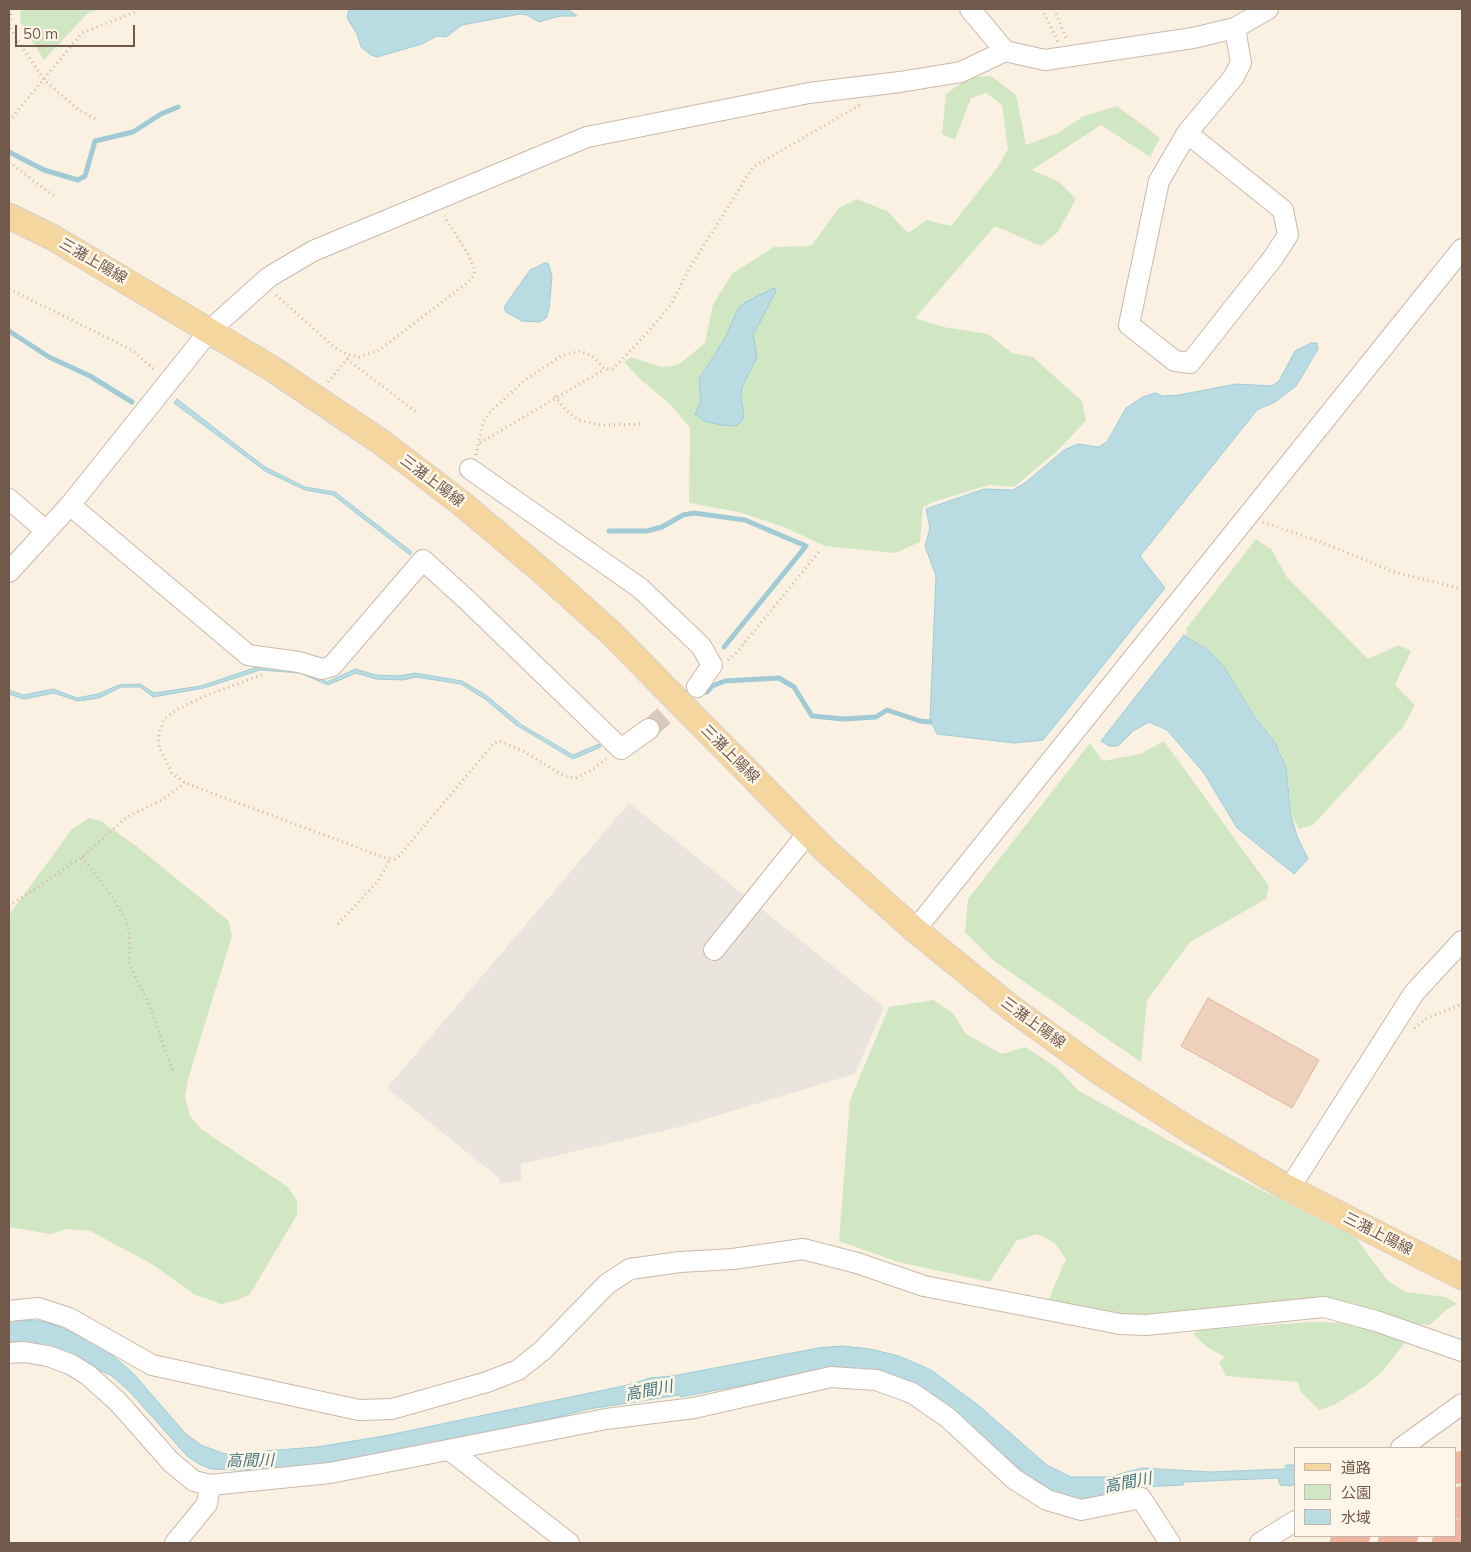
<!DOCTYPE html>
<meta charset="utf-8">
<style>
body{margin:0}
#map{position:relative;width:1471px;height:1552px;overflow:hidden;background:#fbf1e3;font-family:Mulish,"Noto Sans JP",sans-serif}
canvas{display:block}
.frame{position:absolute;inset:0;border:10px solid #71594b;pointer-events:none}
.legend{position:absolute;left:1294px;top:1447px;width:162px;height:90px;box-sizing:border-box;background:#fef6e9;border:1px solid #c6b7aa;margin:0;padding:6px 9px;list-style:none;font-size:15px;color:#71594b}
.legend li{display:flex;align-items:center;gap:10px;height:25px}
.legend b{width:25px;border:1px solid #c6b7aa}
.scale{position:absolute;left:15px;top:25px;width:120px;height:22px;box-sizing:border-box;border:2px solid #71594b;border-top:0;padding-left:6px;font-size:15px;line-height:18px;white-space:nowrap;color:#71594b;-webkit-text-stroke:4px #fef6e9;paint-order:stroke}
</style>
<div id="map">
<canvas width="1471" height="1552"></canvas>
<div class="frame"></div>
<ul class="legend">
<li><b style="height:6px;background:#f5d69f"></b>道路</li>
<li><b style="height:14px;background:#d1e7c3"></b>公園</li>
<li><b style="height:14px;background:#b9dce3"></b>水域</li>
</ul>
<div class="scale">50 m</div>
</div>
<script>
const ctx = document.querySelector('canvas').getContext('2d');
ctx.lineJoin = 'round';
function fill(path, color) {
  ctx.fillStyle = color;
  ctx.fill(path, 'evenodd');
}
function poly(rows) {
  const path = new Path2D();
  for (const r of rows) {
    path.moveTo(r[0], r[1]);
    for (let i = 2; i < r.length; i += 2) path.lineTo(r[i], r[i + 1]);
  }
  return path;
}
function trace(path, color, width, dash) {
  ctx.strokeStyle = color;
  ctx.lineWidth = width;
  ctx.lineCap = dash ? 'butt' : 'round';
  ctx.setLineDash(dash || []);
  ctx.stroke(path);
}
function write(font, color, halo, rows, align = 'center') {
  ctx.font = font + ' Mulish,"Noto Sans JP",sans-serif';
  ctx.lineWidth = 5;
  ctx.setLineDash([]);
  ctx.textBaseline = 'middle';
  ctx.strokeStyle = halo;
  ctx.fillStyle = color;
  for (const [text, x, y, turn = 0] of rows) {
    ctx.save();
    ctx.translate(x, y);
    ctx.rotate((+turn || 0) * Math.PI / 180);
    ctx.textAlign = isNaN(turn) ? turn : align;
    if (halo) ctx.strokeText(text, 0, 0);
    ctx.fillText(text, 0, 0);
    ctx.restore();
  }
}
fill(poly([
 [629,803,884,1007,855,1074,679,1127,521,1164,521,1180,500,1184,500,1179,387,1088]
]), '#eae4de');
fill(poly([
 [21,9,99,9,87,14,44,60,20,22],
 [991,76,1016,95,1026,145,1058,133,1084,116,1117,106,1160,138,1150,157,1101,125,1032,170,1059,182,1076,199,1058,232,1041,246,995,226,915,318,943,327,988,334,1012,353,1033,357,1082,401,1086,421,1056,452,1014,487,989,485,933,502,923,507,920,542,895,553,825,546,784,527,739,512,689,503,690,428,670,404,641,380,624,362,631,357,661,367,678,365,705,343,713,304,733,273,774,247,811,246,839,208,857,199,887,211,908,233,927,220,951,226,997,168,1008,149,1002,105,986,93,971,98,955,140,942,134,946,94,969,77],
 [1256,539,1272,550,1286,576,1368,659,1399,645,1411,651,1395,685,1415,705,1403,727,1313,825,1299,829,1292,817,1288,779,1280,750,1254,715,1228,672,1210,652,1185,634,1187,633,1186,629],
 [1164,741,1269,886,1266,899,1190,942,1147,1000,1141,1062,994,961,965,932,968,899,1090,743,1103,761,1140,754],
 [89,818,101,821,136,846,229,921,232,936,188,1079,185,1097,190,1116,201,1129,288,1187,297,1201,297,1215,250,1294,238,1300,221,1304,194,1294,152,1264,90,1231,68,1229,50,1234,9,1227,9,915,72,829],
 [933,1000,953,1013,966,1034,1002,1054,1025,1047,1056,1067,1079,1091,1226,1172,1356,1238,1388,1281,1406,1292,1446,1297,1457,1304,1446,1310,1430,1325,1400,1323,1329,1299,1130,1319,1047,1303,1066,1259,1055,1243,1037,1234,1016,1241,990,1282,898,1262,839,1241,850,1100,889,1007],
 [1312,1322,1350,1323,1405,1342,1383,1371,1365,1386,1334,1405,1319,1410,1300,1391,1298,1382,1226,1376,1219,1362,1225,1357,1207,1347,1193,1334,1200,1330]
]), '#d1e7c3');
const water = poly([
 [349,9,568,9,577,16,560,16,539,22,527,15,520,14,462,25,446,37,437,36,422,44,377,57,371,55,361,47,357,34,347,18,349,9],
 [545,263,548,263,552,276,549,309,546,318,540,322,522,321,506,312,504,307,530,270,545,263],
 [774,288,776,291,753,335,757,357,742,387,741,399,744,415,742,421,736,426,720,425,704,421,695,414,701,401,699,379,724,340,738,309,744,303,774,288],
 [1311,343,1317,343,1318,349,1296,386,1275,402,1257,410,1140,556,1165,588,1043,740,1014,743,937,734,930,720,936,576,925,546,930,528,926,509,984,489,1013,490,1025,483,1064,450,1078,444,1098,447,1107,442,1126,408,1143,397,1155,393,1163,396,1179,395,1236,384,1272,386,1279,381,1295,351,1311,343],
 [177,399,265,467,305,487,335,492,412,552,410,555,333,495,305,490,265,471,174,403,177,399],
 [1184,635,1209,651,1225,668,1254,716,1276,744,1286,768,1291,816,1297,836,1308,859,1294,874,1237,828,1204,773,1167,730,1149,722,1133,731,1118,746,1109,746,1101,741,1184,635],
 [260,666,314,674,327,682,355,669,376,675,399,676,415,673,462,681,487,696,522,725,573,755,599,744,601,747,573,759,516,725,485,699,461,684,416,677,403,680,376,679,356,673,328,685,300,673,260,670,204,688,153,697,140,687,121,687,99,698,78,701,54,693,24,699,9,694,9,690,23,695,53,689,77,698,98,694,119,685,140,684,154,693,201,686,260,666],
 [9,1320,39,1321,56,1325,102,1347,132,1372,185,1433,201,1445,225,1454,317,1447,384,1436,628,1385,650,1378,673,1376,818,1348,842,1346,870,1349,899,1356,931,1370,978,1405,1047,1465,1071,1477,1108,1477,1142,1468,1210,1472,1285,1469,1286,1465,1295,1465,1295,1484,1290,1486,1280,1485,1278,1478,1184,1482,1183,1485,1142,1487,1139,1492,1095,1503,1059,1494,1027,1475,933,1394,890,1374,865,1370,807,1373,681,1397,680,1395,589,1409,494,1433,383,1455,273,1471,211,1469,199,1464,187,1456,131,1393,112,1376,75,1358,9,1345,9,1320]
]);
fill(water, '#b9dce3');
trace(water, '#a0cbd4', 1);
trace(poly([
 [9,152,44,170,78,180,85,176,95,141,133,132,161,114,178,107],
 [9,331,49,357,90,376,132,402],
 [609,531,647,531,662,527,683,515,694,513,745,520,806,546,724,647],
 [707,692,712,686,725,681,779,678,794,687,812,716,844,719,876,717,887,710,920,721,930,722]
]), '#a0cbd4', 5);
const building = poly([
 [1208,998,1319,1060,1292,1108,1181,1046,1208,998]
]);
fill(building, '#eed0bc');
trace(building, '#e0b79e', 1);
trace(poly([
 [649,729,697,687]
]), '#d8cbbd', 20, [20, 10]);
const minor = poly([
 [970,9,1005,51,1045,60,1193,38,1235,28,1268,9],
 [1187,133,1283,210,1288,235,1273,258,1190,363,1175,361,1129,325,1159,181,1187,133,1233,78,1241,63,1235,28],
 [470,469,640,588,701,646,712,665,697,687],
 [9,499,46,531],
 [70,505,248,655,299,662,322,669,332,666,423,560,467,600,621,749,649,729],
 [9,572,70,505,210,330,269,277,313,251,587,137,809,93,900,82,961,72,1005,51],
 [915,930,1462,249],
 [714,950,808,833],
 [1289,1189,1414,993,1462,941],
 [9,1311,38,1308,69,1318,152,1365,359,1410,392,1409,487,1382,518,1370,543,1350,607,1284,630,1269,680,1262,733,1259,803,1249,857,1263,924,1286,1120,1324,1146,1325,1324,1307,1376,1321,1462,1351],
 [9,1353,24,1352,48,1356,70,1364,88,1375,118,1402,171,1462,194,1481,210,1485,330,1473,606,1419,694,1408,831,1377,876,1380,912,1393,947,1417,1014,1479,1047,1500,1081,1510,1141,1498,1170,1543],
 [1401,1448,1462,1404],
 [451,1451,569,1543],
 [175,1543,207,1504,210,1485],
 [1260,1543,1295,1521]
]);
const major = poly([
 [9,216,52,237,271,368,381,442,461,503,543,572,611,633,825,850,915,930,1010,1007,1104,1075,1191,1131,1286,1187,1462,1277]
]);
const highway = poly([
 [1455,1470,1462,1465],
 [1455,1505,1462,1500],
 [1344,1543,1356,1536],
 [1392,1543,1404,1536],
 [1446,1543,1462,1533]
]);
trace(minor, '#cbb9aa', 22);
trace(major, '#d7d1cd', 27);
trace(highway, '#d7d1cd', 29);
trace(poly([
 [12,9,9,27,44,80,79,110,97,120],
 [1042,9,1058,42],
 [1054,9,1067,40],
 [9,121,82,33,138,11],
 [9,162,54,196],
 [9,289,132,350,156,371],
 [276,295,334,347,348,355,359,357,378,351,472,279,475,270,468,254,444,216],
 [347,359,416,412],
 [328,382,348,358],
 [555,396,565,409,578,420,601,425,641,424],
 [480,443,605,369],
 [476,455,483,422,491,411,525,380,561,356,580,351,592,356,605,369,613,369,649,331,672,303,689,269,753,167,860,105],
 [1263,522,1326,544,1394,572,1462,589],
 [728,660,737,652,819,552],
 [262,675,207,695,176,710,164,719,159,734,159,747,172,773,185,783,383,857,395,859,399,856,494,743,500,741,525,752,564,776,576,778,592,770,606,759],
 [82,857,111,895,125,919,130,932,129,960,131,968,149,1004,173,1072],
 [9,906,82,857,127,817,162,800,185,783],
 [338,924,378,881,391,858],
 [1414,1028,1427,1018,1462,1004]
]), '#d3b4a0', 3, [1, 4]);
trace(minor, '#fff', 20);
trace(major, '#f5d69f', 25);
trace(highway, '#f1b49e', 28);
write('15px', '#71594b', '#fef6e9', [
 ["三潴上陽線",93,261,30],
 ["三潴上陽線",432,481,37],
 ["三潴上陽線",730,754,45],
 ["三潴上陽線",1033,1023,36],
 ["三潴上陽線",1378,1234,27]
]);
write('italic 16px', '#477983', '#fef6e9', [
 ["高間川",649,1391,-11],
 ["高間川",250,1461,-1],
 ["高間川",1128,1483,-11]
]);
</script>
